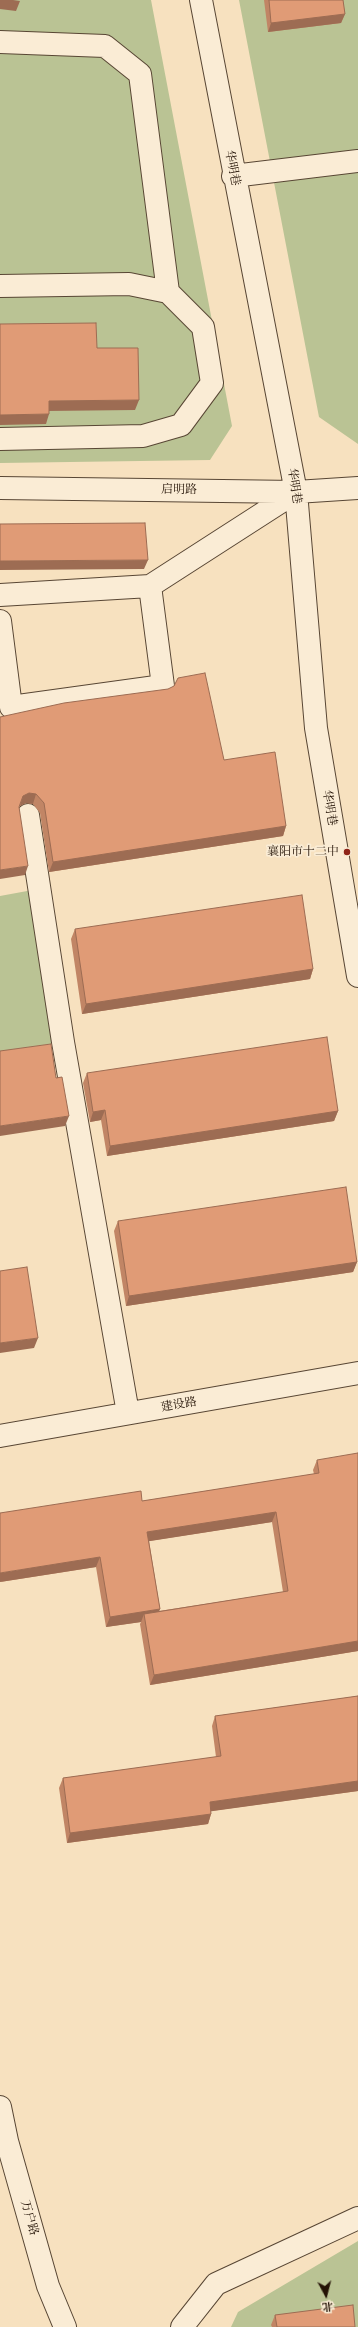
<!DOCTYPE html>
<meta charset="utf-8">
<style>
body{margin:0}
#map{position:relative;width:358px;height:2327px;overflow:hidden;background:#f7e1bf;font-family:"Gentium Book Plus","Noto Serif SC",serif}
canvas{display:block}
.north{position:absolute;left:306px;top:2275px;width:40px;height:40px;-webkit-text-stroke:3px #faecd5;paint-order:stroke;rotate:173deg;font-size:11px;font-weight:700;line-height:16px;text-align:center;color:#231205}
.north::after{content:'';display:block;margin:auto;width:14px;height:18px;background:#231205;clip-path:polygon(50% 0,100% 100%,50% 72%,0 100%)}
</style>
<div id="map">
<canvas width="358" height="2327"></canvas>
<div class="north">北</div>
</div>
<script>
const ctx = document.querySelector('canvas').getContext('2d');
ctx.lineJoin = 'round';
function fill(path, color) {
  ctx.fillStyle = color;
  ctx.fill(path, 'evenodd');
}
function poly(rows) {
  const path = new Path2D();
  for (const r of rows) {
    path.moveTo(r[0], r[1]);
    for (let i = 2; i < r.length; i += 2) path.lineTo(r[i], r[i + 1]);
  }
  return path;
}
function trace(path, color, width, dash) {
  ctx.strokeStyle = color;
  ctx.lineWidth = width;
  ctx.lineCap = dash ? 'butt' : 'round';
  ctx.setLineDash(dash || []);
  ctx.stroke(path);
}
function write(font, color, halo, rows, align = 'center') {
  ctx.font = font + ' "Gentium Book Plus","Noto Serif SC",serif';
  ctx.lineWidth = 3.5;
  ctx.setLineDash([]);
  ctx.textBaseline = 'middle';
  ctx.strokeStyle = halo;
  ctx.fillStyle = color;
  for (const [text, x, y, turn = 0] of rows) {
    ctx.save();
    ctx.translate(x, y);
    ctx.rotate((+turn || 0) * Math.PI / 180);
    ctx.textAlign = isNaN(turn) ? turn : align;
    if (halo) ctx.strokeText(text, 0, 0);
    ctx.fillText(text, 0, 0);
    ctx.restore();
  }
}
fill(poly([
 [0,0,151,0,232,426,210,460,0,463],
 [239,0,358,0,358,444,319,417],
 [38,889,63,1042,0,1052,0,896],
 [358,2241,358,2327,231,2327,238,2312]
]), '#bac394');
const minor = poly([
 [201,0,296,492,316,728,358,976],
 [0,42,105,46,140,74,168,292],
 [233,176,358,161],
 [0,286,129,284,168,292,203,327,212,383,181,425,143,436,0,439],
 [0,488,296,492,358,488],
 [0,595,150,586,296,492],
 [0,621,11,707,163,686,150,586],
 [28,815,63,1042,128,1413],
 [0,1436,358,1373],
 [0,2107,7,2141,48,2286,65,2327],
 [182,2327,216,2284,358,2218]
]);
trace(minor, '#584634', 24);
trace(minor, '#faecd5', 22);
fill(poly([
 [264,0,343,0,345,14,341,23,268,32],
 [0,717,224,760,286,826,283,836,49,872,40,813,33,804,26,803,20,806,19,807,25,875],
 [75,929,313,969,310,979,82,1014,71,939],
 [87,1073,338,1111,334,1121,107,1156,101,1120,90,1122,83,1083],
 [118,1221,357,1262,353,1272,126,1306,114,1231],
 [317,1460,358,1651,150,1685,140,1624,141,1622,106,1627,96,1567,0,1582,142,1501,314,1474,313,1470],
 [272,1522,283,1592,159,1611,160,1609,149,1541],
 [358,1696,358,1791,211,1811,211,1814,208,1824,67,1843,59,1788,63,1778,216,1757,212,1726,215,1716],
 [275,2315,355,2327,272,2327,271,2325]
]), '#c18565');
fill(poly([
 [0,0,13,0,20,1,16,11,0,9],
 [345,14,341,23,268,32,271,23],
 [139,400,135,410,46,411,49,401],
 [49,414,46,424,0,425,0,415],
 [148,560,144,569,0,570,0,561],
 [29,793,36,794,33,804,26,803,20,806,23,796],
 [286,826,283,836,49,872,53,862],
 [28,866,25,875,0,879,0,870],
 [313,969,310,979,82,1014,86,1004],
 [105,1110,101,1120,90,1122,93,1112],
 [338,1111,334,1121,107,1156,110,1146],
 [69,1116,65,1126,0,1136,0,1126],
 [357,1262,353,1272,126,1306,129,1296],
 [38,1338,34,1348,0,1353,0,1343],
 [276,1512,272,1522,144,1542,147,1532],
 [100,1557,96,1567,0,1582,0,1573],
 [160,1609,156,1619,144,1614,141,1622,106,1627,110,1617],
 [358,1641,358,1651,150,1685,154,1675],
 [358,1781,358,1791,206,1812,210,1802],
 [211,1814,208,1824,67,1843,70,1833]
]), '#9d6c53');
const building = poly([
 [269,0,343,0,345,14,271,23,269,0],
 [96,323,97,348,138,348,139,400,49,401,49,414,0,415,0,324,96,323],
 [145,523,148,560,0,561,0,524,145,523],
 [205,673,224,760,275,752,286,826,53,862,44,803,36,794,29,793,23,796,19,807,28,866,0,870,0,717,64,703,168,689,174,686,178,678,205,673],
 [302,895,313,969,86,1004,75,929,302,895],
 [327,1037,338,1111,110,1146,105,1110,93,1112,87,1073,327,1037],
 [51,1044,56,1078,62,1077,69,1116,0,1126,0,1051,51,1044],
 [346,1187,357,1262,129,1296,118,1221,346,1187],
 [27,1267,38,1338,0,1343,0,1271,27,1267],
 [358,1453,358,1641,154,1675,144,1614,288,1591,276,1512,147,1532,160,1609,110,1617,100,1557,0,1573,0,1513,141,1491,142,1501,319,1473,317,1460,358,1453],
 [358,1696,358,1781,210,1802,211,1814,70,1833,63,1778,221,1756,215,1716,358,1696],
 [353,2305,355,2327,277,2327,275,2315,353,2305]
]);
fill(building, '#e09b76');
trace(building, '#9d6c53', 1);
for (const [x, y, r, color] of [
 [347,852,4,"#8f2418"]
]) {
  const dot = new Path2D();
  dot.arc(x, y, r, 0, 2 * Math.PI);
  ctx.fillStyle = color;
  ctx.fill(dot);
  trace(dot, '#faecd5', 1.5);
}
write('12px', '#231205', '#faecd5', [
 ["华明巷",232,168,79],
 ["华明巷",294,486,81],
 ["启明路",179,490,1],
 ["华明巷",329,808,80],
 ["建设路",179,1405,-10],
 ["万户路",29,2218,74]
]);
write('12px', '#231205', '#faecd5', [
 ["襄阳市十二中",339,852]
], 'right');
</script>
